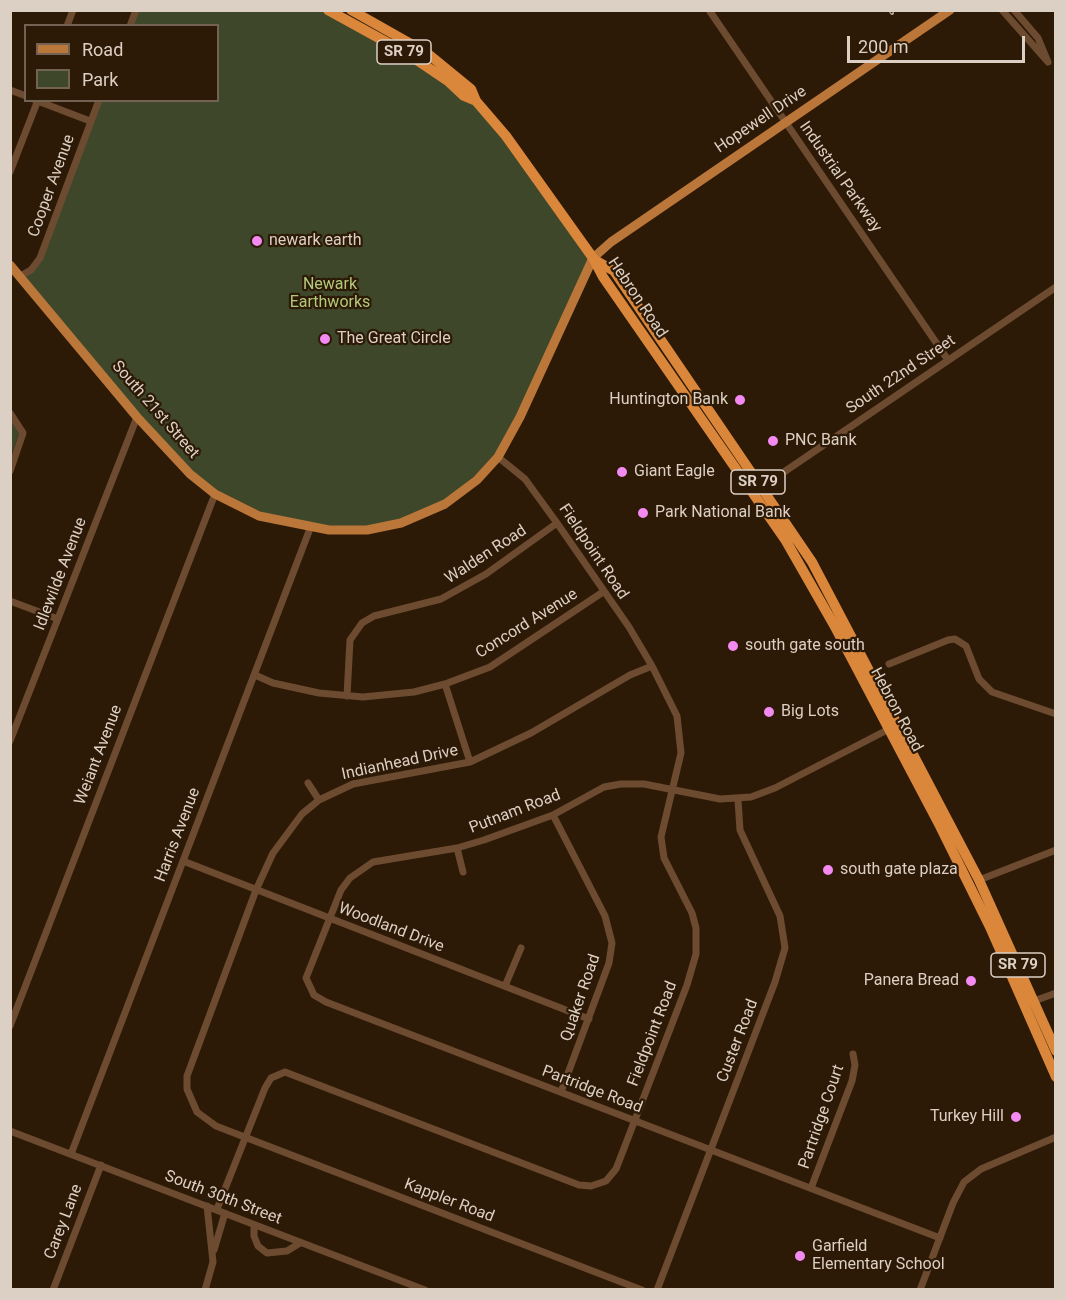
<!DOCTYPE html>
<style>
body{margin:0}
#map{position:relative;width:1066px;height:1300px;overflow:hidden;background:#2d1a06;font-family:Roboto,sans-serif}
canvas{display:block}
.frame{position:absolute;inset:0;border:12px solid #dccfc3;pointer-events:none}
.legend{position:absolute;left:24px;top:24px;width:195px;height:78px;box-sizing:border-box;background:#2d1a06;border:2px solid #736252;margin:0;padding:8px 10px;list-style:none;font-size:18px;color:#dccfc3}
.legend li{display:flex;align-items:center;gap:12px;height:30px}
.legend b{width:30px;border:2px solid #736252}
.scale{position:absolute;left:847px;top:36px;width:178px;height:27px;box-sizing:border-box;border:3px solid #dccfc3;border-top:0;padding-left:8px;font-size:18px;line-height:21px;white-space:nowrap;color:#dccfc3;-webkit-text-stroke:4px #2d1a06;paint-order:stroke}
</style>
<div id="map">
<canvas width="1066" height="1300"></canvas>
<div class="frame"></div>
<ul class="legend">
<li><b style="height:8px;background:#bb7639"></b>Road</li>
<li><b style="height:16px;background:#3e472a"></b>Park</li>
</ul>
<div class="scale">200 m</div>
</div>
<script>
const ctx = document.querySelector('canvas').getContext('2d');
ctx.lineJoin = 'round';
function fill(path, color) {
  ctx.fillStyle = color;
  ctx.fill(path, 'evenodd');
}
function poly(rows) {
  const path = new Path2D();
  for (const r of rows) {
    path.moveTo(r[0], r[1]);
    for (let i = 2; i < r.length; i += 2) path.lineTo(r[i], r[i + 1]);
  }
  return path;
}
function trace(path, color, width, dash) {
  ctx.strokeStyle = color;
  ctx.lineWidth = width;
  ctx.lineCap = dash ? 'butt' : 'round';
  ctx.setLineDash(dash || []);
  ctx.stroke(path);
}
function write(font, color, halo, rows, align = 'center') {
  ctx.font = font + ' Roboto,sans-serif';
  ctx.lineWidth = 4.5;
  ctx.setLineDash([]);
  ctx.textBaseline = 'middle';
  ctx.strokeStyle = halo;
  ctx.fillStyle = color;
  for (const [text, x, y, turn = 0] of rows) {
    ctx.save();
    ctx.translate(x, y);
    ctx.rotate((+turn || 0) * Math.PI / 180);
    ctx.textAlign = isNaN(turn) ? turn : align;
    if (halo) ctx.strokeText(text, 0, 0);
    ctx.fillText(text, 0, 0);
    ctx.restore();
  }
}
fill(poly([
 [136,10,327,11,476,101,593,258,498,457,432,511,353,531,242,510,188,472,22,275,40,258,99,101,218,100,218,26,130,25],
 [11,420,20,431,11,456]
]), '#3e472a');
trace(poly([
 [709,10,948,360],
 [1002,10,1048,62],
 [1014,10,1038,38,1048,62],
 [67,26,73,10],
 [130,26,136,10],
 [10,90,26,96],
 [35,100,90,121],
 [10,172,38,100],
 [22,275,31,270,40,258,99,100],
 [10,413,23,433,10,471],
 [760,485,784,472,1056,287],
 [10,601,58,619],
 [889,664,948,640,955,639,966,646,979,679,992,692,1056,714],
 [255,675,273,683,319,693,363,697,414,692,445,684,490,667,603,592],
 [445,684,470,762],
 [347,696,350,640,362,623,374,616,441,599,486,574,557,523],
 [891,728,775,788,751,797,720,799,644,784,621,784,604,787,553,815,484,840,457,848,373,862,350,878,341,890,306,978,314,995,326,1002,940,1238],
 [10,741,137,417],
 [308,783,319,800],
 [553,815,605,916,612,943,609,963,561,1092],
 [457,848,463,872],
 [183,861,589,1019],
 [979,880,1056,850],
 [505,986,521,948],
 [1034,1001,1056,993],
 [10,1026,215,494],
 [10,1131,425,1290],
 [71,1154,311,526],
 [811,1188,852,1081,855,1065,853,1054],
 [217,1209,265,1088,271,1078,285,1072,579,1185,591,1186,606,1181,616,1169,687,985,696,954,696,928,692,913,664,858,661,837,681,753,677,716,652,666,629,627,557,523,525,479,498,457],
 [254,1225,254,1236,258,1246,267,1253,287,1251,300,1243],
 [214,1250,225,1213],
 [53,1290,101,1165],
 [205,1290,213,1262,207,1206],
 [642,1290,216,1126,197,1112,187,1089,187,1076,256,890,273,853,302,814,319,800,353,784,470,762,531,733,630,675,652,666],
 [657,1290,775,982,785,948,780,916,740,830,738,800],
 [920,1290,953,1203,964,1182,981,1169,1056,1137]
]), '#6d4b30', 7);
trace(poly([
 [10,265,137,417,190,474,215,494,259,516,329,530,367,530,401,523,445,504,477,480,498,457,520,417,593,258,611,242,950,10]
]), '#bb7639', 9);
trace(poly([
 [328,10,408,54,448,81,464,96,476,101],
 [351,10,427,53,471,89,476,101,506,136,593,258,603,277,786,541,834,625,940,826,990,927,1056,1077],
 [595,260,614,271,812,562,979,880,1056,1051]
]), '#da873b', 10);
const rail = poly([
 [890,10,892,13]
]);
trace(rail, '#baac9f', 4);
trace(rail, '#2d1a06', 1.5, [4.5]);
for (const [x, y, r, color] of [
 [257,241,6,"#f38af1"],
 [325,339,6,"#f38af1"],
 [740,400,6,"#f38af1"],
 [773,441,6,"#f38af1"],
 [622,472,6,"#f38af1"],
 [643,513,6,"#f38af1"],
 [733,646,6,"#f38af1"],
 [769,712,6,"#f38af1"],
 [828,870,6,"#f38af1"],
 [971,981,6,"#f38af1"],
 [1016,1117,6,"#f38af1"],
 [800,1256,6,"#f38af1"]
]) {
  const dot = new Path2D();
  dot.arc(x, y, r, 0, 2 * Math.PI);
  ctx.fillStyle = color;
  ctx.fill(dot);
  trace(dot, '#2d1a06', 2);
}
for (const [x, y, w] of [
 [404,52,54],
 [758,482,54],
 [1018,965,54]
]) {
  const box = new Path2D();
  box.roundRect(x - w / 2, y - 12, w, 24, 4.5);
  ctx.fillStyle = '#2d1a06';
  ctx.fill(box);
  trace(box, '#dccfc3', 1.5);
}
write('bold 15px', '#dccfc3', null, [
 ["SR 79",404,52],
 ["SR 79",758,482],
 ["SR 79",1018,965]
]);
write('16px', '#dccfc3', '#2d1a06', [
 ["Hopewell Drive",761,120,-34],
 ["Industrial Parkway",840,177,55],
 ["Cooper Avenue",52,186,-70],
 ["Hebron Road",637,298,56],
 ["South 22nd Street",901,375,-34],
 ["South 21st Street",155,410,49],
 ["Fieldpoint Road",593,552,56],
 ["Walden Road",486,555,-33],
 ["Idlewilde Avenue",61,574,-69],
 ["Concord Avenue",527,624,-32],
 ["Hebron Road",896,710,62],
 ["Weiant Avenue",99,755,-69],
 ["Indianhead Drive",400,763,-12],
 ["Putnam Road",515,812,-21],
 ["Harris Avenue",178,835,-69],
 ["Woodland Drive",391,928,21],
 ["Quaker Road",581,998,-71],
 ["Fieldpoint Road",653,1034,-69],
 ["Custer Road",738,1041,-69],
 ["Partridge Road",592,1090,21],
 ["Partridge Court",822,1117,-71],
 ["South 30th Street",223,1198,21],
 ["Kappler Road",449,1201,21],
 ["Carey Lane",64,1222,-69]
]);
write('16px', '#dccfc3', '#2d1a06', [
 ["newark earth",269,241],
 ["The Great Circle",337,339],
 ["Huntington Bank",728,400,"right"],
 ["PNC Bank",785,441],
 ["Giant Eagle",634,472],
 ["Park National Bank",655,513],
 ["south gate south",745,646],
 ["Big Lots",781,712],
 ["south gate plaza",840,870],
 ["Panera Bread",959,981,"right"],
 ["Turkey Hill",1004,1117,"right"],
 ["Garfield",812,1247],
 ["Elementary School",812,1265]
], 'left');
write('16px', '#b1c97b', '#2d1a06', [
 ["Newark",330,285],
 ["Earthworks",330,303]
]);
</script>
